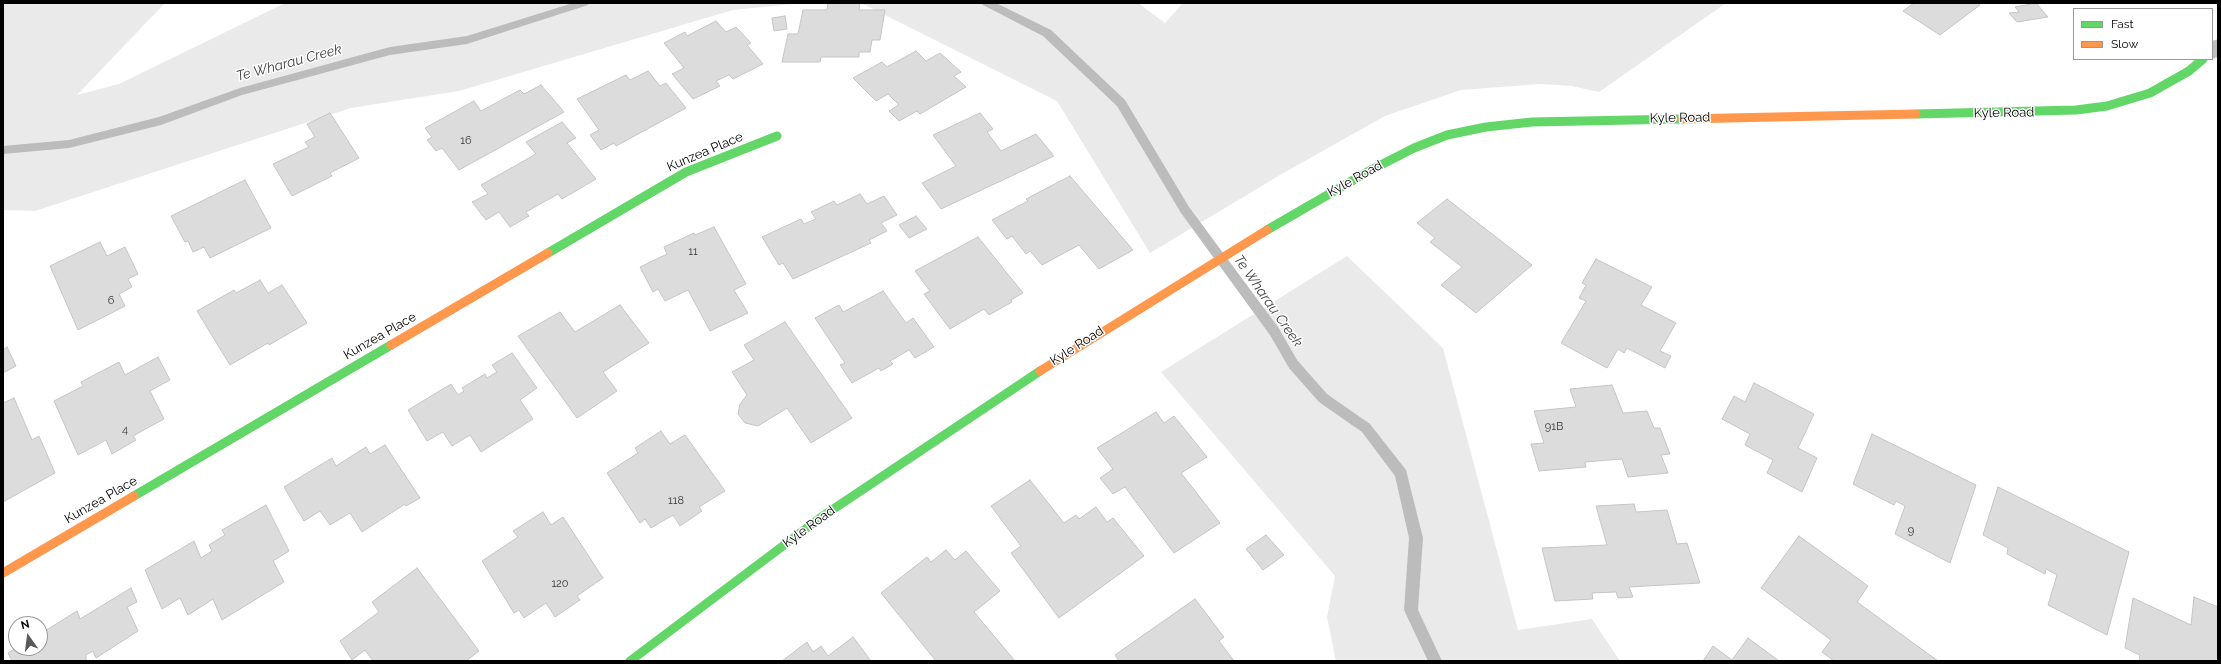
<!DOCTYPE html>
<style>
body{margin:0}
#map{position:relative;width:2221px;height:664px;overflow:hidden;background:#fff;font-family:Raleway,sans-serif}
canvas{display:block}
.frame{position:absolute;inset:0;border:4px solid #000;pointer-events:none}
.legend{position:absolute;left:2073px;top:8px;width:140px;height:52px;box-sizing:border-box;background:#fff;border:1px solid #999;margin:0;padding:5px 7px;list-style:none;font-size:12px;color:#000}
.legend li{display:flex;align-items:center;gap:8px;height:20px}
.legend b{width:20px;border:1px solid #999}
.north{position:absolute;left:8px;top:616px;width:40px;height:40px;box-sizing:border-box;background:#fff;border:1px solid #999;border-radius:50%;rotate:346deg;font-size:11px;font-weight:700;line-height:16px;text-align:center;color:#000}
.north::after{content:'';display:block;margin:auto;width:14px;height:18px;background:#595959;clip-path:polygon(50% 0,100% 100%,50% 72%,0 100%)}
</style>
<div id="map">
<canvas width="2221" height="664"></canvas>
<div class="frame"></div>
<ul class="legend">
<li><b style="height:5px;background:#63d668"></b>Fast</li>
<li><b style="height:5px;background:#ff974d"></b>Slow</li>
</ul>
<div class="north">N</div>
</div>
<script>
const ctx = document.querySelector('canvas').getContext('2d');
ctx.lineJoin = 'round';
function fill(path, color) {
  ctx.fillStyle = color;
  ctx.fill(path, 'evenodd');
}
function poly(rows) {
  const path = new Path2D();
  for (const r of rows) {
    path.moveTo(r[0], r[1]);
    for (let i = 2; i < r.length; i += 2) path.lineTo(r[i], r[i + 1]);
  }
  return path;
}
function trace(path, color, width, dash) {
  ctx.strokeStyle = color;
  ctx.lineWidth = width;
  ctx.lineCap = dash ? 'butt' : 'round';
  ctx.setLineDash(dash || []);
  ctx.stroke(path);
}
function write(font, color, halo, rows, align = 'center') {
  ctx.font = font + ' Raleway,sans-serif';
  ctx.lineWidth = 3;
  ctx.setLineDash([]);
  ctx.textBaseline = 'middle';
  ctx.strokeStyle = halo;
  ctx.fillStyle = color;
  for (const [text, x, y, turn = 0] of rows) {
    ctx.save();
    ctx.translate(x, y);
    ctx.rotate((+turn || 0) * Math.PI / 180);
    ctx.textAlign = isNaN(turn) ? turn : align;
    if (halo) ctx.strokeText(text, 0, 0);
    ctx.fillText(text, 0, 0);
    ctx.restore();
  }
}
fill(poly([
 [3,3,165,3,77,95,119,84,285,3,804,3,733,10,459,91,351,108,35,211,3,210],
 [861,3,1138,3,1165,23,1183,3,1726,3,1599,92,1572,86,1541,84,1461,90,1385,116,1280,175,1150,253,1057,101],
 [1347,256,1443,348,1518,630,1592,619,1620,661,1336,661,1327,617,1335,576,1161,372]
]), '#eaeaea');
fill(poly([
 [573,3,589,3,588,5,467,44,390,55,242,95,161,125,69,148,3,154,3,146,69,140,159,117,240,88,390,47,467,36,573,3],
 [982,3,996,3,1051,30,1125,100,1189,207,1278,327,1297,360,1327,394,1370,424,1406,470,1423,538,1418,610,1442,661,1428,661,1404,610,1409,538,1395,476,1362,432,1319,402,1289,368,1270,335,1181,213,1117,106,1043,36,983,5,982,3]
]), '#bcbcbc');
const building = poly([
 [828,3,860,3,859,10,885,10,880,40,872,40,870,52,859,52,859,57,821,57,820,62,782,62,788,34,798,34,803,10,827,10,828,3],
 [1914,3,1977,3,1980,5,1940,35,1903,11,1914,3],
 [2036,3,2048,17,2017,22,2009,13,2019,12,2015,7,2036,3],
 [785,16,787,29,774,31,772,18,785,16],
 [716,21,726,32,736,27,751,43,747,45,763,64,733,79,729,75,716,81,720,86,693,99,672,74,684,68,664,43,685,32,687,36,716,21],
 [916,51,926,61,940,53,961,72,954,76,966,87,920,114,917,111,899,121,889,111,899,105,888,94,876,101,853,78,882,62,887,67,916,51],
 [648,71,660,86,666,83,686,108,616,146,614,143,601,150,590,135,599,130,577,99,626,75,630,80,648,71],
 [541,85,564,112,459,170,442,148,436,151,427,140,432,137,425,128,474,101,481,111,520,90,524,94,541,85],
 [330,113,359,158,330,173,332,176,292,196,273,164,309,147,305,142,315,137,307,124,330,113],
 [980,113,993,129,987,132,1001,151,1036,134,1054,156,941,209,922,183,956,166,933,135,980,113],
 [562,122,576,138,567,143,596,179,562,199,558,194,526,212,529,216,510,227,499,212,486,220,472,202,488,194,481,185,536,154,526,142,562,122],
 [1070,176,1133,250,1099,269,1079,245,1042,265,1030,251,1026,254,1012,236,1007,239,992,220,1028,201,1026,199,1070,176],
 [245,180,271,228,210,258,204,247,193,252,188,241,185,242,171,216,245,180],
 [860,194,867,204,884,196,897,215,881,223,887,231,869,240,871,243,793,279,783,263,779,265,762,237,801,219,804,224,816,219,811,212,834,201,837,205,860,194],
 [1447,199,1532,265,1476,313,1441,285,1462,267,1430,242,1435,238,1417,223,1447,199],
 [916,216,927,229,909,238,899,225,916,216],
 [714,227,746,284,734,290,748,313,710,331,688,290,665,301,658,289,653,292,640,267,667,254,664,247,694,233,695,235,714,227],
 [978,237,1023,293,1011,300,1012,302,989,315,984,309,950,329,924,294,930,291,915,271,978,237],
 [100,242,107,256,125,247,138,274,128,279,132,287,119,294,125,306,78,330,50,266,100,242],
 [1596,259,1652,287,1641,305,1676,323,1660,351,1671,356,1665,368,1627,348,1624,353,1618,349,1607,368,1561,343,1586,301,1579,298,1586,285,1582,283,1596,259],
 [260,280,268,293,282,285,307,323,269,345,268,343,230,365,197,311,234,290,236,293,260,280],
 [883,291,906,323,913,318,934,347,915,358,909,350,890,361,893,364,881,371,879,368,852,383,840,365,845,363,815,318,839,305,843,312,883,291],
 [620,305,649,343,603,372,617,391,577,418,518,336,560,312,575,332,620,305],
 [785,322,852,418,811,443,787,408,758,426,745,423,738,414,740,404,747,395,732,372,754,360,744,345,785,322],
 [7,347,16,366,3,373,3,350,7,347],
 [512,353,537,388,520,400,533,419,481,452,470,435,452,446,443,432,427,441,408,410,451,384,458,395,464,391,462,388,485,374,487,378,497,372,492,365,512,353],
 [158,357,170,380,150,391,164,419,133,436,136,440,112,454,106,440,78,455,54,401,83,386,81,382,119,362,125,375,158,357],
 [1754,383,1814,414,1798,448,1817,458,1802,492,1767,473,1773,460,1745,445,1750,434,1722,419,1734,396,1745,402,1754,383],
 [1612,385,1623,413,1647,411,1654,428,1660,428,1670,454,1661,455,1668,473,1628,477,1622,459,1585,462,1586,467,1539,471,1531,444,1544,443,1534,411,1576,407,1570,389,1612,385],
 [14,398,32,440,39,436,55,473,3,502,3,403,14,398],
 [1156,412,1164,423,1174,416,1207,457,1181,473,1220,523,1174,553,1125,487,1113,494,1100,478,1113,469,1097,448,1156,412],
 [661,431,670,444,685,435,725,491,699,507,702,511,680,526,673,515,651,528,645,519,640,523,607,473,638,453,635,448,661,431],
 [1872,434,1976,485,1950,563,1895,534,1905,506,1896,501,1894,505,1853,484,1872,434],
 [385,445,420,498,406,506,405,504,362,532,350,513,330,525,320,511,304,521,284,487,332,458,336,466,366,447,370,454,385,445],
 [1030,480,1064,523,1076,515,1079,519,1096,507,1107,522,1113,518,1144,556,1059,618,1011,553,1021,546,991,506,1030,480],
 [1998,487,2129,552,2107,635,2048,605,2057,575,2046,569,2045,574,2007,554,2008,548,1983,535,1998,487],
 [1634,504,1636,512,1667,510,1677,544,1687,543,1700,583,1629,587,1633,597,1618,598,1616,592,1592,593,1593,599,1555,601,1542,548,1607,545,1596,506,1634,504],
 [266,505,289,551,273,561,284,582,222,620,213,599,188,615,180,598,162,609,145,570,194,541,201,558,212,551,209,545,225,535,222,530,266,505],
 [543,512,551,525,563,517,603,578,577,596,580,600,555,617,546,603,524,618,519,610,514,613,482,561,518,537,513,531,543,512],
 [1266,535,1284,555,1263,570,1246,549,1266,535],
 [1799,536,1868,586,1857,602,1938,661,1834,661,1822,652,1831,640,1761,588,1799,536],
 [946,550,955,560,966,551,1000,591,974,612,1015,661,936,661,881,593,927,557,931,562,946,550],
 [417,568,479,651,466,661,373,661,365,650,352,660,340,641,379,612,372,602,417,568],
 [131,588,137,602,127,607,138,631,96,658,93,651,86,655,86,661,12,661,8,653,16,648,40,648,40,634,77,611,80,619,131,588],
 [2194,597,2218,607,2218,661,2139,661,2140,655,2125,648,2133,598,2191,625,2194,597],
 [1195,599,1224,637,1219,641,1234,661,1119,661,1115,655,1195,599],
 [853,637,871,661,782,661,807,642,813,652,821,646,828,656,853,637],
 [1748,638,1779,661,1703,661,1713,646,1732,660,1748,638]
]);
fill(building, '#dcdcdc');
trace(building, '#c5c5c5', 1);
fill(poly([
 [2218,39,2218,57,2212,59,2212,41,2218,39]
]), '#bebebe');
trace(poly([
 [1916,114,2076,110,2107,106,2150,93,2189,71,2203,59],
 [1267,230,1369,171,1414,148,1447,135,1486,127,1532,122,1682,119],
 [548,253,686,172,777,136],
 [134,496,391,345],
 [630,661,820,518,1040,371]
]), '#63d668', 9);
trace(poly([
 [1682,119,1916,114],
 [391,345,548,253],
 [1040,371,1267,230],
 [3,573,134,496]
]), '#ff974d', 9);
write('11px', '#373737', null, [
 ["16",466,141],
 ["11",693,252],
 ["6",111,301],
 ["91B",1554,427],
 ["4",125,430],
 ["118",676,501],
 ["9",1911,531],
 ["120",560,584]
]);
write('13px', '#000', '#fff', [
 ["Kyle Road",2004,113,-1],
 ["Kyle Road",1680,118,-1],
 ["Kunzea Place",705,152,-23],
 ["Kyle Road",1355,179,-29],
 ["Kunzea Place",380,336,-30],
 ["Kyle Road",1077,346,-33],
 ["Kunzea Place",101,500,-30],
 ["Kyle Road",809,527,-36]
]);
write('italic 14px', '#404040', '#fff', [
 ["Te Wharau Creek",289,63,-15],
 ["Te Wharau Creek",1268,301,55]
]);
</script>
